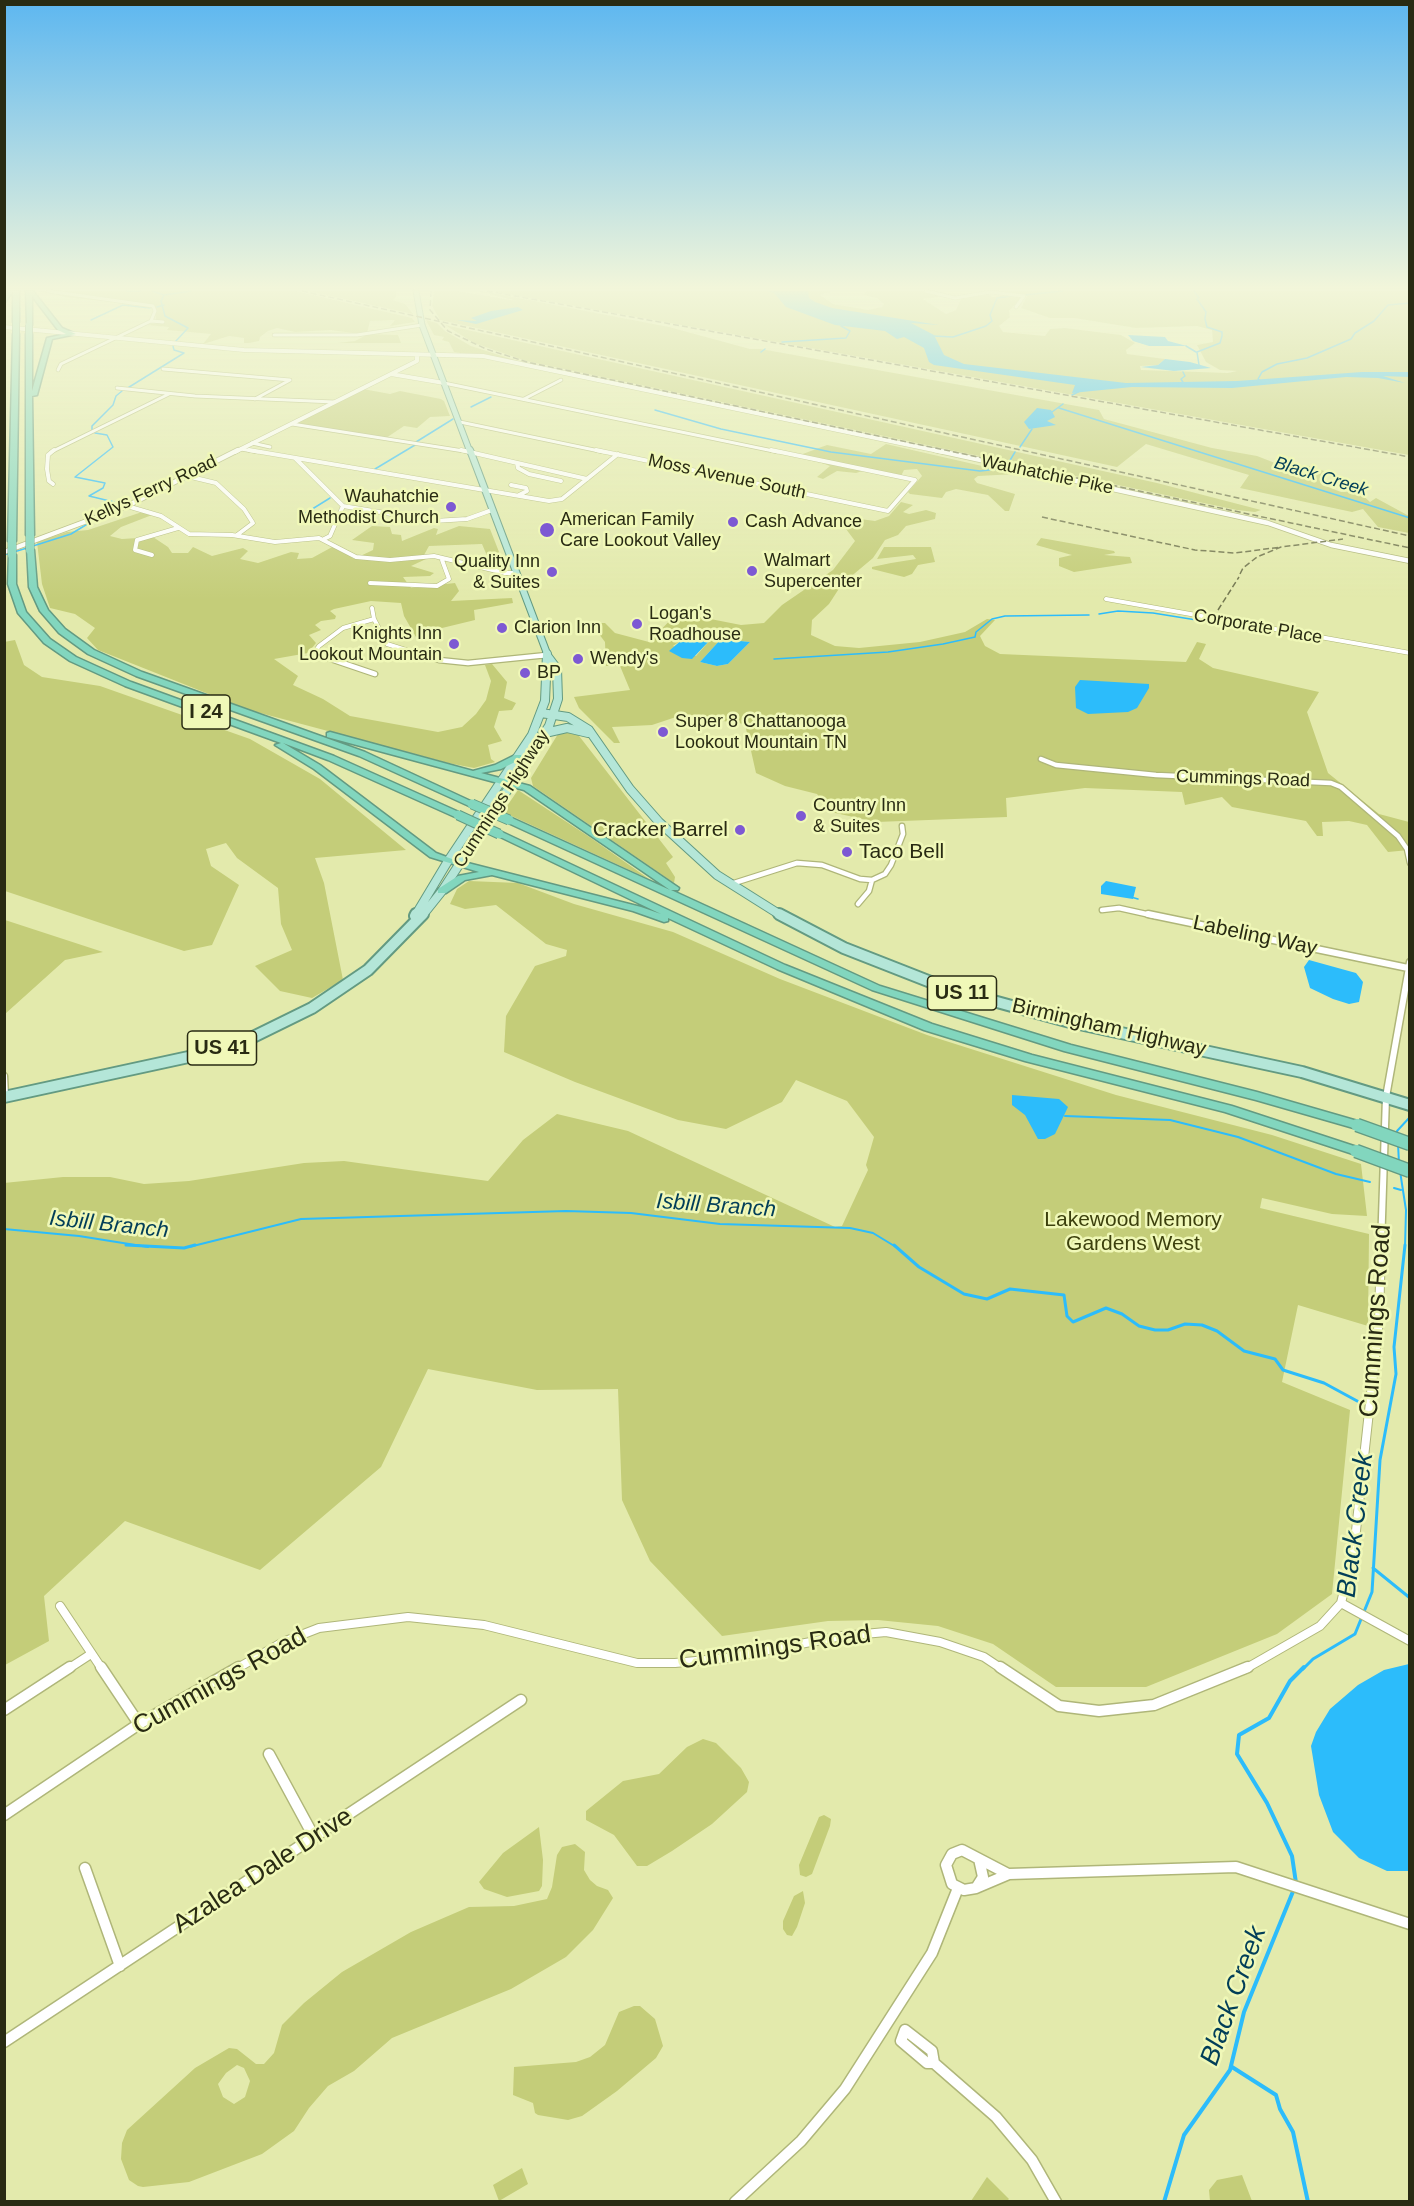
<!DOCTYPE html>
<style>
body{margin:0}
#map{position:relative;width:1414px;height:2206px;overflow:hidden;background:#e3eaac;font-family:Arial,sans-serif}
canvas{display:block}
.frame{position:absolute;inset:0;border:6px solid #292b13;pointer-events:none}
</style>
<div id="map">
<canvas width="1414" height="2206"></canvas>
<div class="frame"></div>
</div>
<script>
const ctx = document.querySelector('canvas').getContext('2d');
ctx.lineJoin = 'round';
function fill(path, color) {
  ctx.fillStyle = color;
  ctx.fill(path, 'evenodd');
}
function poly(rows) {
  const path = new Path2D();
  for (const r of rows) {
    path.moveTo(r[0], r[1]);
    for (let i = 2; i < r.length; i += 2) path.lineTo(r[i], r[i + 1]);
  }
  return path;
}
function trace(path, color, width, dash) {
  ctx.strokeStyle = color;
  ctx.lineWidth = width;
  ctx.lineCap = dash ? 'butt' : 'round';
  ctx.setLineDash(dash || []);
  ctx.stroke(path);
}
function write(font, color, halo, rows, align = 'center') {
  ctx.font = font + ' Arial,sans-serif';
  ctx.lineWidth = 5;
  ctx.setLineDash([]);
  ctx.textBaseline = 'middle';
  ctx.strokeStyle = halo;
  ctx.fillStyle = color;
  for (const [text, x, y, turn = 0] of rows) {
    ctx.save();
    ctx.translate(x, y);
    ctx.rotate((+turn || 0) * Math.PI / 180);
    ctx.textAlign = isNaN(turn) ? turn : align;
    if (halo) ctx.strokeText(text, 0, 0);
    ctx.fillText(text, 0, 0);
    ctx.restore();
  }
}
fill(poly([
 [37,291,296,291,412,318,415,322,390,326,395,320,370,321,367,333,359,334,331,330,295,332,277,328,268,331,260,337,259,341,249,343,244,343,244,338,229,336,203,344,211,334,167,330,169,327,147,325,161,322,156,320,155,306,71,298],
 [308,291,396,291,396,297,393,300,405,304,413,314],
 [434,291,458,291,517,301,477,291,482,291,669,327,750,349,761,349,1099,410,1104,419,1212,448,1257,456,1288,468,1306,465,1324,471,1323,485,1341,492,1358,491,1370,502,1376,498,1409,516,1409,533,1378,527,1363,509,1352,512,1240,488,1249,475,1146,444,1117,467,440,320,432,306],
 [491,291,833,291,820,295,833,304,868,310,882,307,884,304,877,298,863,295,866,291,923,291,937,295,938,297,923,299,946,314,956,310,962,297,987,293,993,297,1009,295,1021,298,1009,311,1010,317,999,326,1003,332,1045,336,1050,329,1065,328,1121,335,1135,343,1126,350,1127,354,1165,359,1158,365,1140,366,1141,370,1228,373,1237,371,1220,370,1206,362,1197,345,1213,342,1212,330,1197,326,1136,328,1074,318,1050,318,1021,308,1027,296,995,291,1409,291,1409,455],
 [426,320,437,323,445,331,471,346,524,363,454,352,449,342,442,340,444,337,434,335],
 [445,325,1157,483,1261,510,1255,512,1237,510,526,361,474,343],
 [368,334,398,335,401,343,338,343,355,341],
 [363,389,390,394,400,391,441,399,444,401,450,416,430,417,417,428,404,426,386,438,296,423],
 [886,444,1017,474,978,476,974,479,977,483,1015,494,1009,511,1005,511,988,495,956,489,946,492,942,498,910,494,908,492,922,476,917,469,904,470,901,476,869,469,856,473,837,471,823,479,817,477,830,466,800,455,827,445,871,454],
 [901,502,913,505,903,512,909,514,926,510,936,513,935,519,906,526,898,535,885,540,873,558,842,584,829,604,812,620,811,635,835,646,859,648,920,642,965,632,987,619,995,620,980,636,985,646,1000,654,1186,662,1197,642,1206,644,1199,659,1213,668,1319,692,1307,712,1328,773,1379,814,1409,822,1409,850,1388,852,1367,825,1349,821,1322,822,1323,836,1317,836,1306,821,1232,807,1222,797,1185,805,1182,792,1085,788,1006,798,1007,817,876,822,831,812,817,794,785,786,756,773,745,724,701,718,673,718,652,725,612,727,620,743,614,743,579,708,574,697,630,690,620,666,606,666,605,642,599,634,598,623,605,623,615,633,649,642,683,607,689,608,687,612,690,615,741,625,764,623,782,605,833,570,855,541,843,525,846,517,875,521,889,516],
 [707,637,711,639,696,656,673,646,684,638],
 [721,639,750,642,728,664,717,666,700,662],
 [142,512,152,515,121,527,110,536,122,539,153,537,168,547,172,553,188,553,193,547,212,556,243,548,248,551,240,559,258,563,291,552,299,553,297,559,312,558,334,546,354,559,373,550,374,543,352,540,372,526,390,527,392,534,401,535,402,541,434,528,438,529,436,535,459,526,490,529,501,557,488,558,482,544,429,546,424,555,426,559,411,566,434,573,430,576,403,577,411,588,455,583,459,591,451,601,512,598,513,603,474,610,475,620,442,628,427,626,430,635,416,637,404,616,401,603,371,601,334,609,330,611,336,616,335,619,321,621,315,625,321,630,309,635,316,643,308,653,274,659,298,676,293,685,323,699,350,716,438,732,462,727,476,714,486,700,491,681,485,665,492,664,507,682,504,698,516,703,512,710,499,711,494,727,502,741,488,745,491,759,495,762,474,768,448,763,249,710,98,650,87,638,95,628,75,614,50,608,42,584,37,542,67,532,88,530],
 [1041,538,1114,551,1115,553,1104,555,1130,557,1132,563,1074,572,1059,566,1059,558,1072,555,1036,545],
 [884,547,931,547,935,562,918,565,912,574,904,577,872,569,872,567,891,563,916,559,913,555,877,559],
 [15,640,24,665,42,677,100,686,250,739,320,779,406,850,315,858,324,883,343,980,312,998,280,991,255,966,292,950,281,924,278,888,237,858,226,843,206,849,211,866,239,885,212,945,184,951,5,891,4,642],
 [576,732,673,857,666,863,675,877,674,883,533,786,531,778,558,734],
 [518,790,591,838,649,879,503,812],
 [469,881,518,883,574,904,673,932,780,979,927,1035,1116,1095,1272,1135,1361,1164,1367,1216,1332,1214,1262,1198,1260,1208,1369,1234,1368,1326,1298,1305,1282,1382,1350,1410,1332,1594,1277,1634,1146,1687,1056,1687,993,1644,938,1626,878,1620,828,1621,722,1636,650,1561,622,1500,618,1389,537,1390,428,1369,381,1467,260,1570,125,1521,44,1596,49,1641,5,1665,4,1183,63,1177,110,1177,144,1184,189,1181,304,1163,344,1161,488,1181,523,1140,557,1114,628,1131,835,1227,842,1226,868,1170,866,1165,874,1137,847,1101,796,1080,782,1102,726,1129,678,1120,575,1082,504,1052,506,1016,535,966,566,956,567,950,546,944,496,905,465,909,450,904,457,889],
 [5,920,103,952,65,960,5,1014],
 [703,1739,716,1743,741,1768,749,1782,747,1792,712,1824,672,1851,647,1866,637,1866,614,1835,586,1820,586,1811,623,1781,659,1774,687,1747],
 [824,1815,831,1819,830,1826,812,1874,806,1877,800,1875,799,1865,819,1817],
 [539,1827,543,1860,542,1886,539,1891,507,1897,484,1889,479,1882,503,1853],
 [575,1844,585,1852,584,1870,590,1880,597,1886,608,1890,613,1898,593,1930,566,1957,511,1989,392,2038,354,2071,328,2086,309,2108,294,2131,262,2154,189,2182,143,2187,138,2186,129,2180,121,2159,122,2143,127,2130,195,2068,229,2048,237,2049,256,2064,264,2064,274,2053,282,2025,304,2003,342,1972,411,1932,469,1907,514,1906,547,1899,552,1887,557,1855,562,1847],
 [237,2065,244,2068,250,2081,245,2097,234,2104,223,2097,218,2084,226,2073],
 [803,1891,805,1903,797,1927,792,1936,787,1935,783,1929,783,1921,794,1896],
 [634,2006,640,2006,655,2019,663,2046,656,2058,617,2091,582,2116,568,2120,538,2115,535,2113,533,2103,513,2095,514,2067,576,2062,590,2057,605,2045,619,2012],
 [522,2168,528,2184,499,2201,493,2185],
 [1242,2175,1252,2201,1210,2201,1209,2190,1217,2180],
 [987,2177,1009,2199,1007,2201,971,2201]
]), '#c4cd79');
fill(poly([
 [767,291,808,291,809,298,815,302,832,308,939,325,911,323,934,335,944,355,964,364,1126,383,1237,381,1362,372,1409,372,1409,377,1383,376,1405,383,1378,378,1346,377,1232,388,1132,387,1072,393,1075,385,934,365,929,362,924,348,904,337,897,339,885,331,835,325,786,307,774,293],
 [518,307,523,310,476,324,457,320,477,321,471,318,491,311],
 [1128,335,1165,337,1168,341,1187,346,1149,346,1133,341],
 [1165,359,1190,362,1211,368,1174,371,1141,367,1158,365],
 [1037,408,1051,410,1055,417,1047,421,1056,425,1029,429,1024,422],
 [707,637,711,639,692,659,682,658,669,651,684,638],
 [721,639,750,642,728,664,717,666,700,662],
 [1080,680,1149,684,1149,688,1137,708,1128,712,1088,714,1076,708,1075,687],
 [1106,881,1136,887,1133,899,1101,894,1101,886],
 [1309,960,1356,973,1363,982,1359,1002,1349,1004,1333,999,1310,988,1304,967],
 [1012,1095,1059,1099,1068,1107,1055,1134,1045,1139,1038,1139,1025,1115,1012,1105],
 [1409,1664,1409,1871,1387,1871,1359,1858,1333,1832,1319,1795,1311,1746,1316,1732,1330,1709,1358,1685,1384,1670]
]), '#2cbcfb');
trace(poly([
 [127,291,140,291],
 [152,291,164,295,191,291],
 [1194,291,1199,298],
 [164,295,161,301,165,316,188,328,175,342],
 [1024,295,1063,291],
 [1197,299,1206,312,1205,318],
 [157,307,164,305],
 [91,320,123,305,150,308],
 [933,336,953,337,986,326,992,321,990,315,997,298,1012,296],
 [782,342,846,338,850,331,841,326],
 [1186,346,1196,352],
 [761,352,765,349],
 [1199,365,1197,352,1220,343,1222,336,1222,332,1207,327,1205,319],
 [1183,372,1185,376,1181,379,1184,384],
 [1261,381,1258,379,1262,372,1277,364,1307,358,1351,339,1355,333,1374,321,1388,305,1410,303],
 [126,389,184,353,174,350,173,346],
 [1072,395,1084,389],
 [471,407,491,397],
 [1059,408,1410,518],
 [655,410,721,429,831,452,980,471,999,469],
 [1052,412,1063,404],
 [92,432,92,426,113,405,116,396,122,391],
 [95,433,107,435,113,447,75,477,105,483,103,488,89,496,114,502,95,516],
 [416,442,453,419],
 [1020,447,1032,429],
 [1009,462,1015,452],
 [375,469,415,445],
 [301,516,330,498],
 [33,546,71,534,89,523],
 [4,555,27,548],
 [1099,614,1118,611,1153,613,1209,622],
 [774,659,888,652,943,644,975,637,976,632,992,619,1005,616,1089,615],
 [1131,897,1138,899]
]), '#2cbcfb', 1.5);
trace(poly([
 [1065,1116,1170,1120,1238,1137,1336,1174,1370,1182],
 [1398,1136,1397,1131,1410,1117],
 [1398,1144,1399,1163],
 [1400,1171,1406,1210,1405,1247],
 [1394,1188,1401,1190],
 [4,1229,79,1236,148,1247],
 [189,1247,301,1219,566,1211,631,1213,720,1224,850,1228,873,1233,896,1247]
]), '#2cbcfb', 2);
trace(poly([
 [126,1245,184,1248,195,1245],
 [894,1245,919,1267,964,1294,987,1299,1010,1289,1064,1295,1067,1316,1073,1322,1106,1308,1122,1314,1139,1326,1155,1330,1168,1330,1185,1324,1202,1325,1217,1331,1244,1351,1275,1359,1283,1370,1324,1383,1359,1402],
 [1373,1568,1410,1598],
 [1303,1669,1313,1659,1355,1634,1372,1592,1380,1460,1396,1374,1394,1347,1405,1245]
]), '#2cbcfb', 3);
trace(poly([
 [1296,1883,1292,1856,1267,1803,1237,1754,1239,1735,1269,1718,1290,1681,1304,1667],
 [1232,2067,1276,2095,1280,2109,1293,2132,1308,2202],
 [1164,2202,1184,2135,1230,2070,1244,2012,1294,1889]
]), '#2cbcfb', 4);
const minorFar5 = poly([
 [48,291,153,306,155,311,151,321,61,364,58,370],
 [926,291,955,298,990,292,1024,296,1016,307],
 [151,321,163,322],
 [274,335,357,335,422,325],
 [163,369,290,380,255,399],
 [444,383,778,452],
 [117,388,195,396,334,402],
 [524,399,561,380],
 [460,422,604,452],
 [292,424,470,452],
 [252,443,270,447],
 [241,449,258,452],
 [51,452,169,394]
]);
const minorFar4 = poly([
 [249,450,549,501,562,499,618,454],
 [461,450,587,479],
 [596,450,888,511,915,480,771,450],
 [295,458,343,506,434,521,467,519,492,510],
 [517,463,518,468,529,474,561,481],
 [187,476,216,483,244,509,253,523,237,535],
 [53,484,49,481,47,469,48,455,54,450],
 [511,485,526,488,527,491,519,495],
 [127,506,161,516,189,534,232,535,275,542,319,538,356,557,390,560,434,556,505,573,516,573],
 [324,539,330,536,343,506],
 [152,555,135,550,137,540,178,528],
 [370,583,437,586,449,579,442,560],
 [1106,599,1410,653],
 [372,608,374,619,387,644,425,656],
 [317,656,315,652,319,646,343,628,374,619],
 [540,656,547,655]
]);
const minorFar3 = poly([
 [316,654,375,674],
 [420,654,439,660,468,663,547,655],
 [1041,759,1056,765,1156,775,1331,783,1341,787,1398,836,1407,849,1410,863],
 [731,884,797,863,822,865,860,879,872,880,885,874,891,865,903,834,902,826],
 [858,904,869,891,872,880],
 [1102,910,1119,908,1155,916]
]);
const minorFar2 = poly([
 [1148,914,1408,968],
 [4,1076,5,1096],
 [1381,1247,1386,1097,1410,962]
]);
const minorFar1 = poly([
 [1341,1603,1410,1641],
 [60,1606,102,1669],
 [68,1669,91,1654],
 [236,1669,283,1642,319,1628,408,1617,484,1625,637,1663,675,1663,727,1658,842,1636,886,1632,940,1642,984,1657,1002,1669],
 [1245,1669,1320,1626,1341,1603,1354,1549,1379,1320,1381,1245]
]);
const minor = poly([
 [101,1667,139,1724],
 [1000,1667,1059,1706,1099,1711,1154,1705,1248,1667],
 [4,1710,70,1667],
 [269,1754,314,1837],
 [4,1815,139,1724,239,1667],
 [979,1859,983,1877,976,1888,964,1890,952,1884,946,1865,952,1854,962,1850,1008,1874],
 [85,1868,120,1966],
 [976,1888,1009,1874,1236,1867,1410,1924],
 [905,2030,932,2051,934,2063,927,2063,901,2041,905,2030],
 [4,2042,521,1700],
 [934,2063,996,2117,1032,2160,1056,2202],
 [735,2202,801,2141,845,2089,932,1953,958,1888]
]);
const tertiaryFar1 = poly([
 [4,327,244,350,483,356,943,452],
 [391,374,444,383],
 [235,452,417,361,417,356]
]);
const tertiary = poly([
 [935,450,1268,523,1331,545,1410,561],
 [4,552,127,506,238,450]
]);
const primaryFar3 = poly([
 [416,291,422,325,470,452]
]);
const primaryFar2 = poly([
 [470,450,548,656]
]);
const primaryFar1 = poly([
 [541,713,568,717,589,730,630,789,659,822,717,875,782,916],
 [545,733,567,728,588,733],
 [415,916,448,861,532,735,545,701,547,654],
 [422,916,442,891,549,726,558,699,557,669,548,657]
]);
const primary = poly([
 [779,914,844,948,946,988,1070,1022,1302,1072,1410,1105],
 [415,916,416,914],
 [4,1097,207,1053,251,1038,312,1008,368,970,423,914]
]);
const motorway = poly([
 [8,291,13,291,4,304,4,298,8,291],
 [13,291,19,291,19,322,16,324,13,322,13,291],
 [26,291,33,291,62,328,76,334,52,339,37,395,32,396,34,535,30,537,26,535,26,334,29,332,32,334,32,391,47,338,66,334,58,330,32,296,32,325,27,326,26,291],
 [16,332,19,334,16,541,12,543,8,541,13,334,16,332],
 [27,548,34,550,37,587,48,610,65,629,94,650,142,672,365,752,477,804,472,807,469,806,359,756,136,676,88,654,59,633,40,611,29,587,27,548],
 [9,553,16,555,16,584,26,612,50,639,76,657,131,682,334,756,461,813,461,817,455,817,328,760,283,743,320,765,436,853,452,859,641,907,661,914,494,834,499,831,502,832,785,965,932,1024,1032,1055,1232,1106,1360,1148,1362,1151,1356,1155,1225,1112,1025,1061,924,1030,777,969,668,918,668,921,664,922,633,911,492,875,465,880,446,893,438,893,438,889,458,876,479,872,430,857,314,769,275,745,281,743,125,686,70,661,44,643,18,613,8,584,9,553],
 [330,732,473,771,495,765,515,755,521,755,521,759,501,769,481,773,530,786,679,888,678,890,671,890,880,986,1071,1045,1257,1092,1361,1122,1363,1125,1357,1129,1256,1100,1064,1051,872,990,506,822,506,818,512,818,670,890,524,790,327,737,327,733,330,732]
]);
trace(minorFar5, '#afb679', 4.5);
trace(minorFar4, '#afb679', 5);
trace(minorFar3, '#afb679', 7);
trace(minorFar2, '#afb679', 9);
trace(minorFar1, '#afb679', 10);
trace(minor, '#afb679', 13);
trace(tertiaryFar1, '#afb679', 5);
trace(tertiary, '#afb679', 6);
trace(primaryFar3, '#639a82', 7);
trace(primaryFar2, '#639a82', 8);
trace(primaryFar1, '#639a82', 10);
trace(primary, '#639a82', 14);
trace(motorway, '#639a82', 3);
trace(minorFar5, '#fff', 3);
trace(minorFar4, '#fff', 4);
trace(minorFar3, '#fff', 4.5);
trace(minorFar2, '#fff', 6);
trace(minorFar1, '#fff', 8);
trace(minor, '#fff', 10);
trace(tertiaryFar1, '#fff', 4);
trace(tertiary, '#fff', 4.5);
trace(primaryFar3, '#b4e6d8', 5);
trace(primaryFar2, '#b4e6d8', 6);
trace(primaryFar1, '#b4e6d8', 8);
trace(primary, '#b4e6d8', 10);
fill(motorway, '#82d6be');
trace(poly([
 [302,291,1410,536],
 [431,291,430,310,448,331,486,349,527,362,1410,548],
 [487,291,1410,457],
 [1042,517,1195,550,1235,553,1281,547],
 [1240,574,1243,568,1257,557,1281,547,1343,539],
 [1218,610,1239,577]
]), '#72764f', 1.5, [6, 3]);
const motorwayBridgeFar3 = poly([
 [16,322,16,334],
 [29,325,29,334]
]);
const motorwayBridgeFar2 = poly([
 [30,535,30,550],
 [12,541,12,555]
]);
const motorwayBridgeFar1 = poly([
 [472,804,509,820],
 [458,815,499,834]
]);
const motorwayBridge = poly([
 [1357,1125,1410,1144],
 [1356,1151,1410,1171]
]);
trace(motorwayBridgeFar3, '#639a82', 8, []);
trace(motorwayBridgeFar2, '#639a82', 9, []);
trace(motorwayBridgeFar1, '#639a82', 11, []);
trace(motorwayBridge, '#639a82', 15, []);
trace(motorwayBridgeFar3, '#82d6be', 6);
trace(motorwayBridgeFar2, '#82d6be', 8);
trace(motorwayBridgeFar1, '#82d6be', 9);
trace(motorwayBridge, '#82d6be', 12);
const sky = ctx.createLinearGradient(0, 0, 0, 600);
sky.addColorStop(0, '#5db7f0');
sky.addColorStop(0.48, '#f2f6da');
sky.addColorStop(1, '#f2f6da00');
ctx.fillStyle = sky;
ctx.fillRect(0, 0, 1414, 600);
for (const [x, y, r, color] of [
 [451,507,6,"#7d59d3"],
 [733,522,6,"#7d59d3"],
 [547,530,8,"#7d59d3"],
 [752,571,6,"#7d59d3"],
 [552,572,6,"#7d59d3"],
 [637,624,6,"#7d59d3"],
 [502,628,6,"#7d59d3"],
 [454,644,6,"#7d59d3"],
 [578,659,6,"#7d59d3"],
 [525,673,6,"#7d59d3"],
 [663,732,6,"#7d59d3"],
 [801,816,6,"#7d59d3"],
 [740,830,6,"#7d59d3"],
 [847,852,6,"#7d59d3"]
]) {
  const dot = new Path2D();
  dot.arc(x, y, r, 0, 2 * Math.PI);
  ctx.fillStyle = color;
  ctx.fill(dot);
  trace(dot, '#f0f8b8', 2);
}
write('18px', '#292b13', '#f0f8b8', [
 ["Wauhatchie Pike",1047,475,12],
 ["Moss Avenue South",727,477,12],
 ["Kellys Ferry Road",151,491,-25],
 ["Corporate Place",1258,627,10],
 ["Cummings Road",1243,779,2],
 ["Cummings Highway",502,799,-57]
]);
write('italic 18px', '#023e58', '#f0f8b8', [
 ["Black Creek",1321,477,17]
]);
write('18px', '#292b13', '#f0f8b8', [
 ["Wauhatchie",439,497,"right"],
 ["Methodist Church",439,518,"right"],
 ["American Family",560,520],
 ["Care Lookout Valley",560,541],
 ["Cash Advance",745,522],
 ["Walmart",764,561],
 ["Supercenter",764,582],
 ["Quality Inn",540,562,"right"],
 ["& Suites",540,583,"right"],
 ["Logan's",649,614],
 ["Roadhouse",649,635],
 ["Clarion Inn",514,628],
 ["Knights Inn",442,634,"right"],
 ["Lookout Mountain",442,655,"right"],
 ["Wendy's",590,659],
 ["BP",537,673],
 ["Super 8 Chattanooga",675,722],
 ["Lookout Mountain TN",675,743],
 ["Country Inn",813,806],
 ["& Suites",813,827]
], 'left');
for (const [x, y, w] of [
 [206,712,48],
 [962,993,69],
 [222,1048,69]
]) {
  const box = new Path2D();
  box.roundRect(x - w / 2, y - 17, w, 34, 4.5);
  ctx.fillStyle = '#f0f8b8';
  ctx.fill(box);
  trace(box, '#292b13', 1.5);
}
write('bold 20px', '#292b13', null, [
 ["I 24",206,712],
 ["US 11",962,993],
 ["US 41",222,1048]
]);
write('21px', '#292b13', '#f0f8b8', [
 ["Cracker Barrel",728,830],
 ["Taco Bell",859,852,"left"]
], 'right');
write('21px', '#292b13', '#f0f8b8', [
 ["Labeling Way",1255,936,12],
 ["Birmingham Highway",1109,1028,13]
]);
write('21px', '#3c400d', '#f0f8b8', [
 ["Lakewood Memory",1133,1220],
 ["Gardens West",1133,1244]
]);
write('italic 22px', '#023e58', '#f0f8b8', [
 ["Isbill Branch",716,1206,4],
 ["Isbill Branch",109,1225,6]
]);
write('26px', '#292b13', '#f0f8b8', [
 ["Cummings Road",1376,1321,-86],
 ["Cummings Road",775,1648,-8],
 ["Cummings Road",220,1682,-29],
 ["Azalea Dale Drive",263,1871,-33]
]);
write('italic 27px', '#023e58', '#f0f8b8', [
 ["Black Creek",1356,1525,-83],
 ["Black Creek",1234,1996,-70]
]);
</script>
